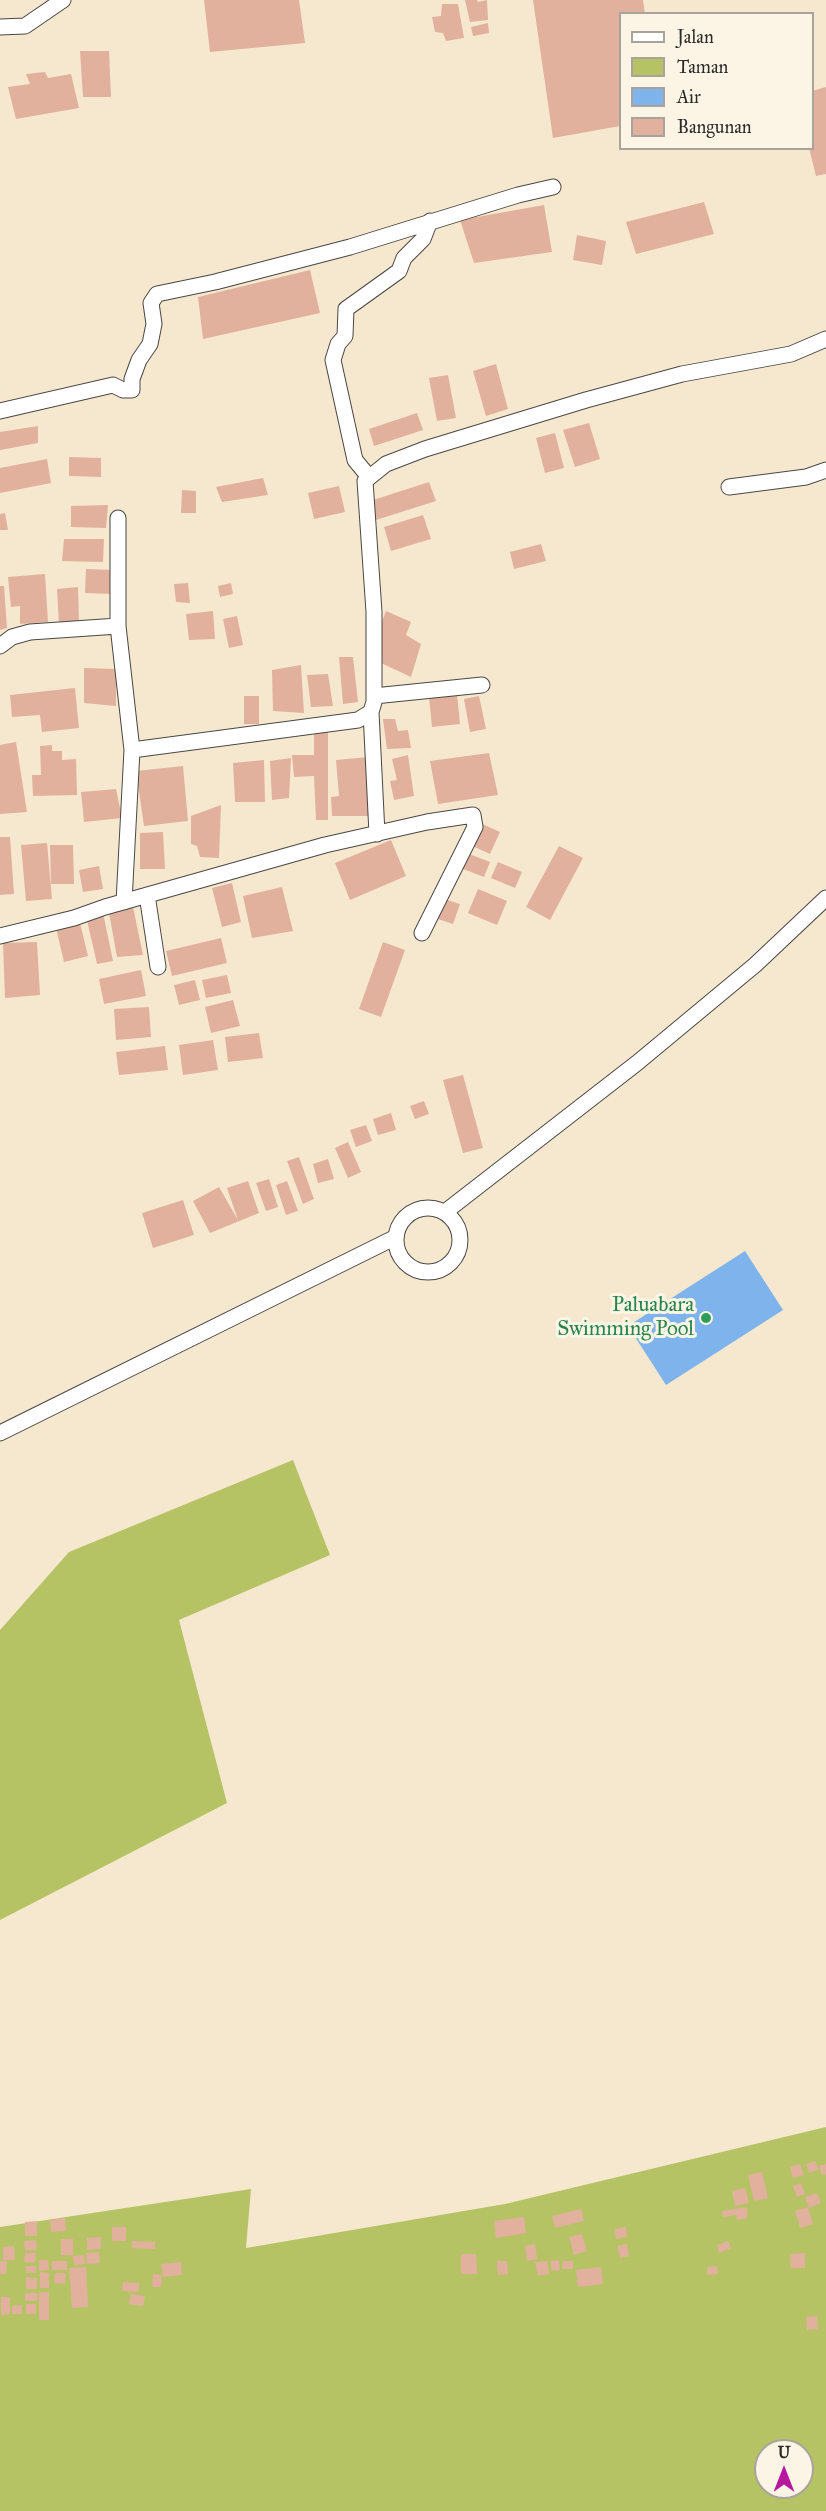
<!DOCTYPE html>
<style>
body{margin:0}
#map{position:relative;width:826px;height:2511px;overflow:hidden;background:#f6e8cf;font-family:"IM FELL Great Primer",serif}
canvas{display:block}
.legend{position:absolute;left:619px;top:12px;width:195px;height:138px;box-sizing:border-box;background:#fcf5e5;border:2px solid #a8a49b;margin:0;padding:8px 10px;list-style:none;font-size:18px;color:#2b2b2b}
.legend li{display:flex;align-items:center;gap:12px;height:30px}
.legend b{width:30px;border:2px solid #a8a49b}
.north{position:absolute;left:754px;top:2439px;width:60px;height:60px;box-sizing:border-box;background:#fcf5e5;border:2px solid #a8a49b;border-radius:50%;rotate:0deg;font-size:16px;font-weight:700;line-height:24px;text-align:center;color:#2b2b2b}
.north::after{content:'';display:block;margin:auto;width:21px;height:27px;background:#b5179e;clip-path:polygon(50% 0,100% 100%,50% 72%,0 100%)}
</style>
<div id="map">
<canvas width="826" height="2511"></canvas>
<ul class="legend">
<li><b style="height:8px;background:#fff"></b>Jalan</li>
<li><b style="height:16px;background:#b6c365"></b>Taman</li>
<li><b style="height:16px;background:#7eb3ec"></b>Air</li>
<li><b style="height:16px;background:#e1b19d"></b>Bangunan</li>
</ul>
<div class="north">U</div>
</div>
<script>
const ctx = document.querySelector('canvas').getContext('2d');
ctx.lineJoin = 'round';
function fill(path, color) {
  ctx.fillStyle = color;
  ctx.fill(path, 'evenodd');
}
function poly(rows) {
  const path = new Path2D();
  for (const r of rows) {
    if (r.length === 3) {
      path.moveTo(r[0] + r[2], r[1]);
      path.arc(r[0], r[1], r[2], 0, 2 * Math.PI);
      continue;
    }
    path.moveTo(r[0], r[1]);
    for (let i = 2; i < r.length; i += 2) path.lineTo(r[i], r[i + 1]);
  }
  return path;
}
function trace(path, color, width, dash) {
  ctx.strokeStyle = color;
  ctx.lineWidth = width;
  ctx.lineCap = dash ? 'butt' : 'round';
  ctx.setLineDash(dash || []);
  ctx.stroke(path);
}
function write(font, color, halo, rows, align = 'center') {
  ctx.font = font + ' "IM FELL Great Primer",serif';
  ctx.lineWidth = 6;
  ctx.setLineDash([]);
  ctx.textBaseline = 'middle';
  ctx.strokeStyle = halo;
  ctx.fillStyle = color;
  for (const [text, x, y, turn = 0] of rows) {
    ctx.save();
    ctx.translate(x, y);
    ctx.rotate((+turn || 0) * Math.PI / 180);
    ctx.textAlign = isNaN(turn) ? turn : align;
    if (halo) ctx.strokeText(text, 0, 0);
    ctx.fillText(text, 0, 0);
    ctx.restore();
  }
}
fill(poly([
 [293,1460,330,1555,179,1620,227,1803,0,1920,0,1630,69,1552],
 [826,2127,826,2511,0,2511,0,2227,251,2189,246,2248,505,2204],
 [766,2451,802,2451,802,2487,766,2487]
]), '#b6c365');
fill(poly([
 [745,1251,783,1310,666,1385,628,1326]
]), '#7eb3ec');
fill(poly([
 [204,0,299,0,305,43,210,52],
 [465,0,477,0,478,2,487,0,488,20,470,22],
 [533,0,643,0,645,14,620,14,620,126,553,138],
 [442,4,458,4,464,38,446,41,443,33,435,32,432,17,441,16],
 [488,23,489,33,473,36,471,27],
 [80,51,109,51,111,97,83,97],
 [45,72,48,78,71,74,79,108,16,119,8,87,30,84,26,74],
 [826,87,826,174,816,176,809,148,812,148,812,91],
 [704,202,714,234,636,254,626,222],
 [544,205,552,252,474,263,460,220],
 [577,235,606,241,602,265,573,260],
 [310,270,320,313,203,339,198,297],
 [496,364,508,409,486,416,473,371],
 [448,375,456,418,437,421,429,378],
 [417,413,423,430,374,446,369,429],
 [589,423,600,459,575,467,563,430],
 [38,426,38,443,0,450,0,432],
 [555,433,564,468,545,473,536,438],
 [69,457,101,458,101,477,69,476],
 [47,459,51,483,0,493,0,468],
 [263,478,268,495,222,502,216,487],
 [429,482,436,501,376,520,367,502],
 [339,486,345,512,314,519,308,493],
 [182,490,196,491,196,513,181,513],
 [108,505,106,528,71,527,71,506],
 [5,513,8,530,0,530,0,514],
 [423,515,431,539,391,551,384,527],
 [64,539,104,539,103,562,62,561],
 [541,544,546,561,514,569,510,552],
 [86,569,113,570,113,594,85,593],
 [45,574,48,622,20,624,20,606,11,607,8,577],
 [188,583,190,603,176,602,174,584],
 [231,583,233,594,220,597,218,586],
 [0,586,4,586,7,628,0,630],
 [78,587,79,623,59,625,57,589],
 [213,611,215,639,189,640,186,614],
 [386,611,411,622,406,635,421,644,411,677,381,663,378,632],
 [237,616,243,645,229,648,223,619],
 [339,657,353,657,358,702,343,704],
 [301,665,304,713,273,711,272,670],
 [84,668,116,669,116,706,84,703],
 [328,674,333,706,311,707,307,675],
 [75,688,79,728,42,732,40,715,12,717,10,695],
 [457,694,460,724,432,727,429,697],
 [244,696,259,696,259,724,244,724],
 [479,696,486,729,470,732,464,699],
 [383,719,395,719,398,731,408,730,411,748,387,749],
 [314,730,328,730,328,820,316,820,314,776,294,777,292,755,314,755],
 [16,742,27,812,0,814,0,745],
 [52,745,52,751,62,751,62,760,76,759,77,795,33,796,32,775,41,775,40,746],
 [489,753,498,795,438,804,430,761],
 [408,755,414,796,394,800,390,781,397,780,392,759],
 [369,757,370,816,332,816,331,797,339,796,336,760],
 [291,758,289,798,272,800,270,761],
 [264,760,265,802,235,802,233,763],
 [183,766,188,821,144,826,136,771],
 [116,789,122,818,84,822,81,792],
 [221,805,219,858,200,857,197,846,191,844,191,816],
 [478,822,500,832,490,854,468,844],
 [163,832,165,869,140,869,140,833],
 [0,837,10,837,14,894,0,895],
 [391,840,406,876,350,900,335,863],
 [47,843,52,899,26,901,21,845],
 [50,845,73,845,74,884,51,884],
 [559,846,583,858,550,920,526,907],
 [464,852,490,862,484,877,458,867],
 [498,862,522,872,515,888,491,878],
 [99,866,103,889,83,892,79,870],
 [232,883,241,922,222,927,212,888],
 [282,887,293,931,252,938,243,896],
 [478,889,507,901,497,925,468,913],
 [444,899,460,904,453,924,435,918],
 [132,902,143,955,117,957,108,907],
 [103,913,113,961,97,964,86,916],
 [80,923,88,956,64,962,56,928],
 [221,938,227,963,172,976,166,951],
 [37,942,40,995,5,998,3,943],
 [383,942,405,950,381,1017,359,1009],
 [141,970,146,996,104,1004,99,979],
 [227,975,231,993,206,998,202,980],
 [195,980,200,1000,179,1005,174,985],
 [233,1000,240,1026,211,1033,205,1007],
 [149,1007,151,1037,116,1040,114,1009],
 [259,1033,263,1058,228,1062,225,1037],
 [213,1040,218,1070,183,1075,179,1045],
 [165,1046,168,1070,119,1075,116,1052],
 [463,1075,483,1148,463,1153,443,1080],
 [424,1101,429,1114,415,1119,410,1106],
 [391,1113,396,1130,378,1135,373,1119],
 [366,1125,372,1141,356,1147,350,1130],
 [348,1142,361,1172,348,1178,335,1148],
 [299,1157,314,1199,303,1204,287,1161],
 [328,1159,334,1179,318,1183,313,1164],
 [269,1179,278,1207,266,1211,256,1183],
 [248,1181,259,1213,210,1233,193,1201,219,1187,238,1220,227,1188],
 [287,1181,298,1211,286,1215,276,1185],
 [183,1200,194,1235,153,1248,142,1213],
 [815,2161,819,2169,809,2173,806,2164],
 [800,2164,804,2175,793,2178,790,2167],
 [826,2164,826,2174,822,2175,819,2166],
 [762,2172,768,2198,754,2201,748,2175],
 [801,2183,805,2194,797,2197,793,2186],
 [745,2188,749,2203,735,2206,732,2191],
 [817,2193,821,2203,809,2208,805,2197],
 [747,2207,747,2218,737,2220,736,2215,723,2217,722,2211],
 [808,2207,813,2224,800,2228,795,2211],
 [581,2209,584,2221,555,2228,552,2216],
 [524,2217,526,2233,496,2238,494,2221],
 [65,2218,66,2231,51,2232,50,2220],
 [37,2221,37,2236,25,2236,25,2222],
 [112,2227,126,2227,126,2241,112,2241],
 [626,2227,627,2237,616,2239,615,2229],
 [582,2234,587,2251,574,2255,569,2237],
 [101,2237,101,2249,87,2250,87,2238],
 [61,2239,73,2239,73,2255,61,2255],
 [36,2240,37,2250,25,2251,24,2241],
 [132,2241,155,2242,155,2249,132,2248],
 [728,2241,731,2248,719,2253,717,2245],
 [535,2244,537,2259,527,2261,525,2246],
 [627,2244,629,2256,620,2258,617,2246],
 [14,2246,15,2260,3,2260,3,2247],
 [99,2252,100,2263,87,2264,86,2253],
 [25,2253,36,2253,35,2263,24,2262],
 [805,2253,805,2268,791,2268,790,2254],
 [461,2254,476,2254,477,2274,461,2274],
 [84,2255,85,2264,74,2265,73,2256],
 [39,2260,48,2260,49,2270,39,2271],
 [559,2260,560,2270,552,2271,550,2261],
 [0,2261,7,2261,6,2274,0,2274],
 [52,2261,67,2261,67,2270,52,2270],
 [497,2261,507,2261,508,2274,498,2275],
 [547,2261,549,2274,538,2276,535,2262],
 [563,2261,573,2261,573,2269,562,2269],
 [181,2262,182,2275,163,2277,161,2264],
 [26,2266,36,2266,36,2273,26,2273],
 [717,2266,718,2274,707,2275,707,2267],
 [86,2267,88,2307,72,2308,69,2268],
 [601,2267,603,2284,578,2287,576,2270],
 [40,2272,49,2273,49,2288,40,2288],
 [55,2273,66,2273,65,2284,54,2283],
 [153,2274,162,2275,161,2287,152,2287],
 [26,2277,37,2278,37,2289,26,2289],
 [123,2282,139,2283,139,2292,122,2291],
 [39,2292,49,2292,49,2320,39,2320],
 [25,2293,38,2293,37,2301,25,2301],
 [131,2294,145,2296,143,2306,129,2304],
 [1,2297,10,2297,10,2314,1,2315],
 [26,2304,36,2304,36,2314,26,2314],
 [22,2305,22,2314,12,2314,12,2306],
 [817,2316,818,2329,807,2330,806,2317]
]), '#e1b19d');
const minor = poly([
 [0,27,25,26,63,0],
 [0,411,113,385,123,390,132,390,132,379,139,360,150,344,154,324,151,303,157,294,215,282,350,247,518,195,553,187],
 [369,477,355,460,333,360,338,344,345,336,346,309,399,271,404,258,423,239,430,221],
 [729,487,806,477,826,470],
 [118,518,118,626,132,750,124,902],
 [0,646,12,637,30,632,118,626],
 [374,696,482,685],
 [371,712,377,834],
 [132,750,358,720,371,712,374,702,374,612,365,481,386,464,425,449,586,400,682,374,791,354,826,339],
 [147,895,158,967],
 [0,936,74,918,105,907,325,845,427,822,473,815,475,827,422,933],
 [428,1240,32],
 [445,1212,637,1063,755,965,826,898],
 [0,1433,396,1237]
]);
trace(minor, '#494744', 17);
trace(minor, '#fff', 15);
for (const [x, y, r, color] of [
 [706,1318,6,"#2e9e5b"]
]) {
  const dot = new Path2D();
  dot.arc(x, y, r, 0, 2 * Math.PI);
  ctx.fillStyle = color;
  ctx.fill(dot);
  trace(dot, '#fcf5e5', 2);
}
write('21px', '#27864d', '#fcf5e5', [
 ["Paluabara",694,1306],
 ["Swimming Pool",694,1330]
], 'right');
</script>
